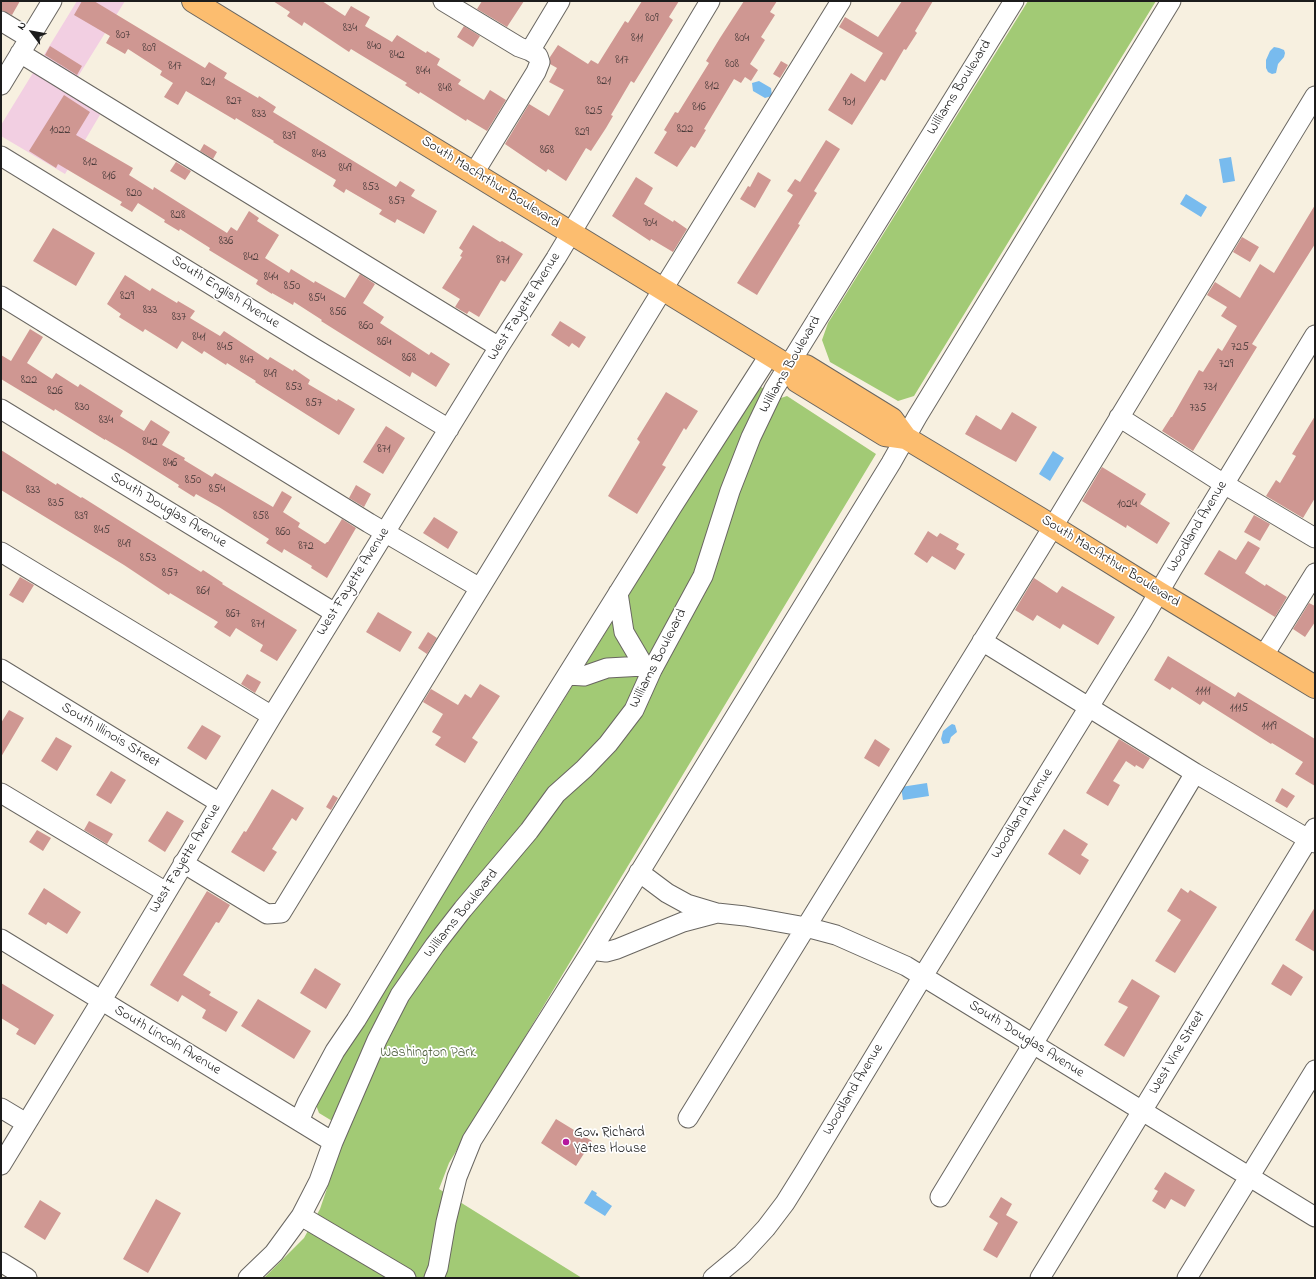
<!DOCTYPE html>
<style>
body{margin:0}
#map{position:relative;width:1316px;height:1279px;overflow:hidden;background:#f7f0e0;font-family:"Indie Flower",sans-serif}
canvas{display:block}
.frame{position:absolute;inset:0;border:2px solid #1c1c1c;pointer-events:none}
.north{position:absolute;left:12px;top:12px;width:40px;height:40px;-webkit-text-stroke:3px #fff;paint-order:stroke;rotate:302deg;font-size:11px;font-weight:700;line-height:16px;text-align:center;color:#1c1c1c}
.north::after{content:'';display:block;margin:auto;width:14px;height:18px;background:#1c1c1c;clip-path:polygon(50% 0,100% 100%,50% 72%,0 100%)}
</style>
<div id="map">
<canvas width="1316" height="1279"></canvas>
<div class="frame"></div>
<div class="north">N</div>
</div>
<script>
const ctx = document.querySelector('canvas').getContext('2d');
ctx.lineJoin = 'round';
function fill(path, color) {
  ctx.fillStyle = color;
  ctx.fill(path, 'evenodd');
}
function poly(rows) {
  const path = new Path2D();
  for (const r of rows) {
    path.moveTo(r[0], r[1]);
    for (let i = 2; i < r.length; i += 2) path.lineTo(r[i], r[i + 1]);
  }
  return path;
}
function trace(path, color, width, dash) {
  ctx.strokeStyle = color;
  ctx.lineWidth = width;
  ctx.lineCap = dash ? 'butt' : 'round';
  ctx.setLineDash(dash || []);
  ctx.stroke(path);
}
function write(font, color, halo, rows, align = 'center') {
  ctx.font = font + ' "Indie Flower",sans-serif';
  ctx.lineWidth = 3.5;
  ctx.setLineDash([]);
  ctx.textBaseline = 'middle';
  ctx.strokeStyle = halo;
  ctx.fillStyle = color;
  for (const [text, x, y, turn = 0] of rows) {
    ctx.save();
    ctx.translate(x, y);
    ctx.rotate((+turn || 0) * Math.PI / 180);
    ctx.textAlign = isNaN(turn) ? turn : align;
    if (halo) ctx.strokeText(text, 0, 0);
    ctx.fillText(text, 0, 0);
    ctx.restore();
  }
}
fill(poly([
 [77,1,125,1,74,83,107,103,65,174,1,136,1,125]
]), '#f2cfe2');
fill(poly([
 [1028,1,1156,1,914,396,898,401,830,362,822,340,828,323],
 [759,386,781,398,787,396,876,454,449,1163,439,1189,582,1278,264,1278,304,1238,320,1209,347,1130,319,1113,316,1105,363,1019,429,917,705,472]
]), '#a2ca75');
fill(poly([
 [1274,47,1279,48,1284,50,1285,53,1284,57,1278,64,1276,73,1272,74,1268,72,1266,68,1266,60,1270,51],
 [759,81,771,88,772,96,765,98,753,91,752,83],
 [1231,157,1235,181,1223,183,1219,159],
 [1186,194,1207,207,1201,217,1180,204],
 [1053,451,1064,458,1050,481,1039,474],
 [952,724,955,725,957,732,951,737,949,743,943,744,941,739,943,731,949,726],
 [927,783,929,796,903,800,901,787],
 [592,1190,597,1193,596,1195,612,1206,605,1216,584,1203]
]), '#78bbee');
fill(poly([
 [1,1,20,1,12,15,1,10],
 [82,1,94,1,205,68,209,62,227,73,224,78,258,98,259,96,276,107,273,112,396,187,400,181,415,190,411,196,437,211,424,234,397,219,395,223,379,214,382,210,346,189,344,193,333,186,336,180,273,142,274,141,236,118,235,120,186,91,178,105,164,97,173,83,160,75,162,71,128,49,125,54,106,43,110,36,74,15],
 [273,1,322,1,345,16,351,6,370,17,365,26,392,42,397,35,426,53,427,51,440,59,437,65,461,80,458,84,484,100,490,90,506,100,487,131,467,119,466,121,420,92,419,94,405,85,407,83,351,49,349,52,304,22,302,26,287,16,290,12],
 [482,1,524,1,507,27,477,9],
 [642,1,679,1,669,17,673,20,634,83,631,81,611,115,613,116,606,128,591,151,586,148,566,181,548,169,546,172,505,144,529,104,549,116,564,90,549,82,557,68,550,64,550,57,558,45,588,64,591,60,598,64,625,21,628,23],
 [744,1,777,1,770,12,775,15,761,37,765,40,750,64,758,70,751,81,745,77,741,83,734,79,704,129,706,130,695,148,691,146,677,167,654,153,667,132,664,130,675,112,678,113,709,63,706,61,720,38],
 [902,1,933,1,915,31,917,33,906,50,904,49,885,81,881,79,852,125,828,110,851,73,865,82,883,53,839,27,845,17,878,37],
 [464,26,480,36,473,47,457,37],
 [50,46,82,66,77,75,45,55],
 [781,61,788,65,780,78,773,74],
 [64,95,90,112,76,135,133,168,129,175,153,190,154,187,227,233,231,227,237,231,249,211,259,218,257,221,279,235,265,258,289,273,291,269,314,283,315,281,345,298,360,274,375,284,363,303,384,317,380,323,429,355,431,352,450,364,436,387,412,372,410,377,321,321,322,320,294,302,293,305,272,293,272,294,256,284,258,280,209,250,210,248,180,229,179,231,164,222,165,220,138,203,132,212,120,205,122,202,58,164,56,168,29,151],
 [826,140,840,149,814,191,817,193,798,224,800,225,757,295,737,283,793,195,787,191,795,179,800,182],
 [204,144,217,152,213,159,200,151],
 [176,162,191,171,185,180,170,171],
 [758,172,771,180,755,208,740,199,748,186,750,187],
 [636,177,653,188,644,204,673,222,674,220,687,229,673,252,651,239,650,241,612,216],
 [1315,205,1315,244,1252,344,1257,347,1193,451,1162,431,1171,417,1172,417,1199,370,1203,372,1218,348,1222,351,1237,326,1221,316,1227,307,1207,295,1215,282,1240,298,1260,264,1274,273],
 [473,225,500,242,502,241,523,254,505,282,501,280,479,317,469,311,467,314,455,307,460,299,442,288,462,257,460,256,463,251,459,248],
 [53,228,95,253,76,286,33,261],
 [1242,237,1259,247,1250,262,1233,252],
 [125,275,150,291,152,288,177,303,178,301,195,311,190,318,220,336,224,331,268,360,270,357,293,371,294,369,310,380,308,384,337,401,338,399,355,409,339,435,255,382,256,381,227,363,226,365,204,351,202,354,182,341,177,349,145,329,143,332,119,317,121,314,107,304],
 [560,321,586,337,579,348,572,343,569,347,551,335],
 [30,329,43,337,27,363,52,379,56,373,78,387,80,384,123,411,120,416,144,431,151,420,170,432,162,445,185,458,184,460,212,477,215,473,273,507,282,491,292,497,283,512,300,523,298,527,325,544,327,542,328,542,342,519,356,528,327,578,311,568,312,566,284,549,282,553,266,543,269,539,219,507,196,494,194,497,178,487,179,485,125,451,105,439,105,440,55,409,54,411,1,379,1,355,11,361],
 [666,392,698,411,686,430,684,428,662,465,666,467,637,514,608,496,640,442,637,439],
 [1012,412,1037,427,1016,462,965,434,976,415,1001,430],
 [1315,416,1315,498,1303,518,1266,496,1276,480,1280,483,1296,456,1292,454],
 [386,426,405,438,383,474,363,462],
 [1,450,56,485,57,483,81,498,82,497,201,572,203,570,223,583,222,584,297,630,277,661,260,651,263,645,236,628,230,637,214,627,218,622,170,593,169,595,124,565,1,490],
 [1102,467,1146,494,1140,504,1170,523,1157,544,1127,525,1126,528,1082,501],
 [356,485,371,494,364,507,349,498],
 [1254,515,1270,524,1260,541,1244,532],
 [434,517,458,532,448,549,423,533],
 [928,531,937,537,940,533,959,544,956,549,965,554,955,570,932,556,927,563,914,554],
 [1248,541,1260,548,1245,573,1265,586,1266,584,1287,597,1275,617,1204,574,1219,550,1236,560],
 [20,577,34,585,23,603,9,595],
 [1034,578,1057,593,1062,586,1115,617,1098,645,1063,624,1060,629,1037,615,1033,621,1015,610],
 [1309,603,1315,606,1315,622,1305,637,1293,629],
 [378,612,412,632,400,652,366,632],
 [428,632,437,638,427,654,418,648],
 [1168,656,1235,697,1238,692,1315,739,1315,786,1295,774,1303,762,1272,743,1271,744,1203,701,1200,705,1172,687,1170,690,1154,680],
 [247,674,261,682,255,693,241,684],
 [480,684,500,696,472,738,478,742,465,763,435,745,441,737,432,732,443,714,423,702,431,689,458,705,465,694,471,698],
 [9,710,24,718,1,757,1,723],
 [202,725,221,736,206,760,187,748],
 [56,737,72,746,57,771,41,761],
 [875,739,890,749,879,767,864,758],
 [1119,739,1150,758,1143,769,1136,765,1135,767,1126,761,1113,781,1120,785,1108,806,1086,793],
 [111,771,126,780,111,804,96,795],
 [1282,788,1295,796,1287,808,1275,801],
 [272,789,304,808,296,821,292,818,272,849,277,852,264,872,231,852,244,831,246,832],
 [333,795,338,798,331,810,326,807],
 [167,811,184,821,165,852,148,841],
 [89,821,113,834,107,844,84,830],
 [1064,829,1088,844,1081,855,1089,860,1080,875,1048,854],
 [37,830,51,838,43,851,29,842],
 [44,888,81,912,67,934,48,922,46,925,28,914],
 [1181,888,1188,893,1190,890,1217,907,1175,973,1155,961,1181,920,1167,911],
 [207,891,230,905,219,923,216,922,183,975,211,992,209,995,238,1012,226,1032,202,1018,206,1010,182,995,178,1002,150,985],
 [1315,907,1315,952,1295,940],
 [1283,964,1303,977,1291,996,1271,984],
 [315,968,341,984,326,1009,300,993],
 [1132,979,1160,996,1124,1057,1104,1045,1128,1007,1118,1002],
 [1,983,54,1015,35,1045,16,1034,19,1029,1,1018],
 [258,999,311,1031,294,1059,241,1026],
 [556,1119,592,1141,576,1166,541,1143],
 [1165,1172,1195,1190,1185,1207,1171,1199,1165,1209,1152,1201,1158,1191,1154,1189],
 [1001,1197,1012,1204,1006,1215,1018,1222,997,1258,983,1250,998,1223,989,1217],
 [156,1199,181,1213,148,1273,123,1259],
 [40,1200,61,1213,45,1240,24,1227]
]), '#cf9792');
const minor = poly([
 [443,1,519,47,530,51,538,56,540,62,536,72,474,173],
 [1,21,29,38],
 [530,51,560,1],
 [20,53,499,347],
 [1,85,52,1],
 [1,156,314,348,449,429],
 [1,296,369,523,480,588],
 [1,409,335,613],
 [1119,417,1224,484,1315,538],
 [1,552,272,716],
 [618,593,624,632,644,666,652,670],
 [982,641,1195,773,1315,843],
 [1264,655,1315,573],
 [1,669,220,803],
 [567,675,584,676,607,668,644,666],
 [1,793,166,892],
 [183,863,267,914,281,913,663,289,841,1],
 [639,872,667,893,687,904,717,913,745,916,806,927,836,935,906,966,1315,1217],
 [1,939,333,1142],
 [593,948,598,951,606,952,617,949,683,922,717,913],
 [1,1108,26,1123],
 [688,1118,1040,548,1315,96],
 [299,1121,307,1103,335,1051,356,1020,479,816,672,507,770,354],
 [1,1165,114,980,272,716,499,347,556,258,710,1],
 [940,1197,1033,1044,1195,773],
 [301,1216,406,1278],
 [1,1262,27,1278],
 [248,1278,274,1253,301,1216,319,1181,333,1142,377,1040,400,995,435,945,463,909,529,831,556,794,584,769,608,744,634,710,652,670,703,576,730,491,751,437,774,389,1014,1],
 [434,1278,438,1268,446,1222,457,1177,472,1140,593,948,891,463,917,417,1171,1],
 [713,1278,742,1254,766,1228,785,1203,805,1171,923,976,1142,621,1173,568,1315,335],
 [1040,1278,1315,828],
 [1187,1278,1315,1070]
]);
const major = poly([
 [193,1,788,366,797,381,885,435,906,438],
 [788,366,806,366,892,419,906,438,1039,518,1158,592,1315,687]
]);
trace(minor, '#696661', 21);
trace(major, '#696661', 24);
trace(minor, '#fff', 19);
trace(major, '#fcbd6f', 22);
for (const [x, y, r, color] of [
 [566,1142,4,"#b5179e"]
]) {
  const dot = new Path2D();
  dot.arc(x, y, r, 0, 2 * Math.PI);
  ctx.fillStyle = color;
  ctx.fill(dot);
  trace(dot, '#fff', 1.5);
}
write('12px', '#493b3a', null, [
 ["809",652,19],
 ["834",350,29],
 ["807",123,36],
 ["811",637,39],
 ["804",742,39],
 ["840",374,47],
 ["809",149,49],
 ["842",397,56],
 ["817",622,61],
 ["808",732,65],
 ["817",175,67],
 ["844",423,72],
 ["821",604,82],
 ["821",208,83],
 ["812",712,87],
 ["848",445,89],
 ["827",234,102],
 ["901",849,103],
 ["816",699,108],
 ["825",594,112],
 ["833",259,115],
 ["822",685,130],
 ["1022",60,131],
 ["829",582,133],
 ["839",289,137],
 ["868",547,151],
 ["843",319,155],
 ["812",90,163],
 ["849",345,169],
 ["816",109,177],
 ["853",371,188],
 ["820",134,194],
 ["857",397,202],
 ["828",178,216],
 ["904",650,224],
 ["836",226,242],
 ["842",251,258],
 ["871",503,261],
 ["844",271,278],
 ["850",292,287],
 ["829",127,297],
 ["854",317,299],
 ["833",150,311],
 ["856",338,313],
 ["837",179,318],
 ["860",366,327],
 ["841",199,338],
 ["864",384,343],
 ["845",225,348],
 ["725",1240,348],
 ["868",409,359],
 ["847",247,361],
 ["729",1226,365],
 ["849",270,375],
 ["822",29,381],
 ["853",294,388],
 ["731",1210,388],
 ["826",55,392],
 ["857",314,404],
 ["830",82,408],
 ["735",1198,409],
 ["834",106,421],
 ["842",150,443],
 ["871",384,450],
 ["846",170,464],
 ["850",193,481],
 ["854",217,490],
 ["833",33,491],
 ["835",56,504],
 ["1024",1127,505],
 ["839",81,517],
 ["858",261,517],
 ["845",102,531],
 ["860",283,533],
 ["849",124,545],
 ["872",306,547],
 ["853",148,559],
 ["857",170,574],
 ["861",203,592],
 ["867",233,615],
 ["871",258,625],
 ["1111",1203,692],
 ["1115",1239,709],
 ["1119",1269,727]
]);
write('14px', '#1c1c1c', '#fff', [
 ["Williams Boulevard",960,88,-58],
 ["South MacArthur Boulevard",490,183,32],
 ["South English Avenue",225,293,32],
 ["West Fayette Avenue",525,307,-58],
 ["Williams Boulevard",791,365,-60],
 ["South Douglas Avenue",168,511,31],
 ["Woodland Avenue",1198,527,-59],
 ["South MacArthur Boulevard",1110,562,32],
 ["West Fayette Avenue",354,582,-58],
 ["Williams Boulevard",659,659,-63],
 ["South Illinois Street",110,736,31],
 ["Woodland Avenue",1023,814,-58],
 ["West Fayette Avenue",186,859,-59],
 ["Williams Boulevard",462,914,-51],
 ["South Douglas Avenue",1026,1040,32],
 ["South Lincoln Avenue",167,1041,31],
 ["West Vine Street",1178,1053,-59],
 ["Woodland Avenue",854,1090,-59]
]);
write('14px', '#526240', '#fff', [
 ["Washington Park",428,1054]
]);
write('14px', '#1c1c1c', '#fff', [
 ["Gov. Richard",574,1134],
 ["Yates House",574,1150]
], 'left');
</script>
